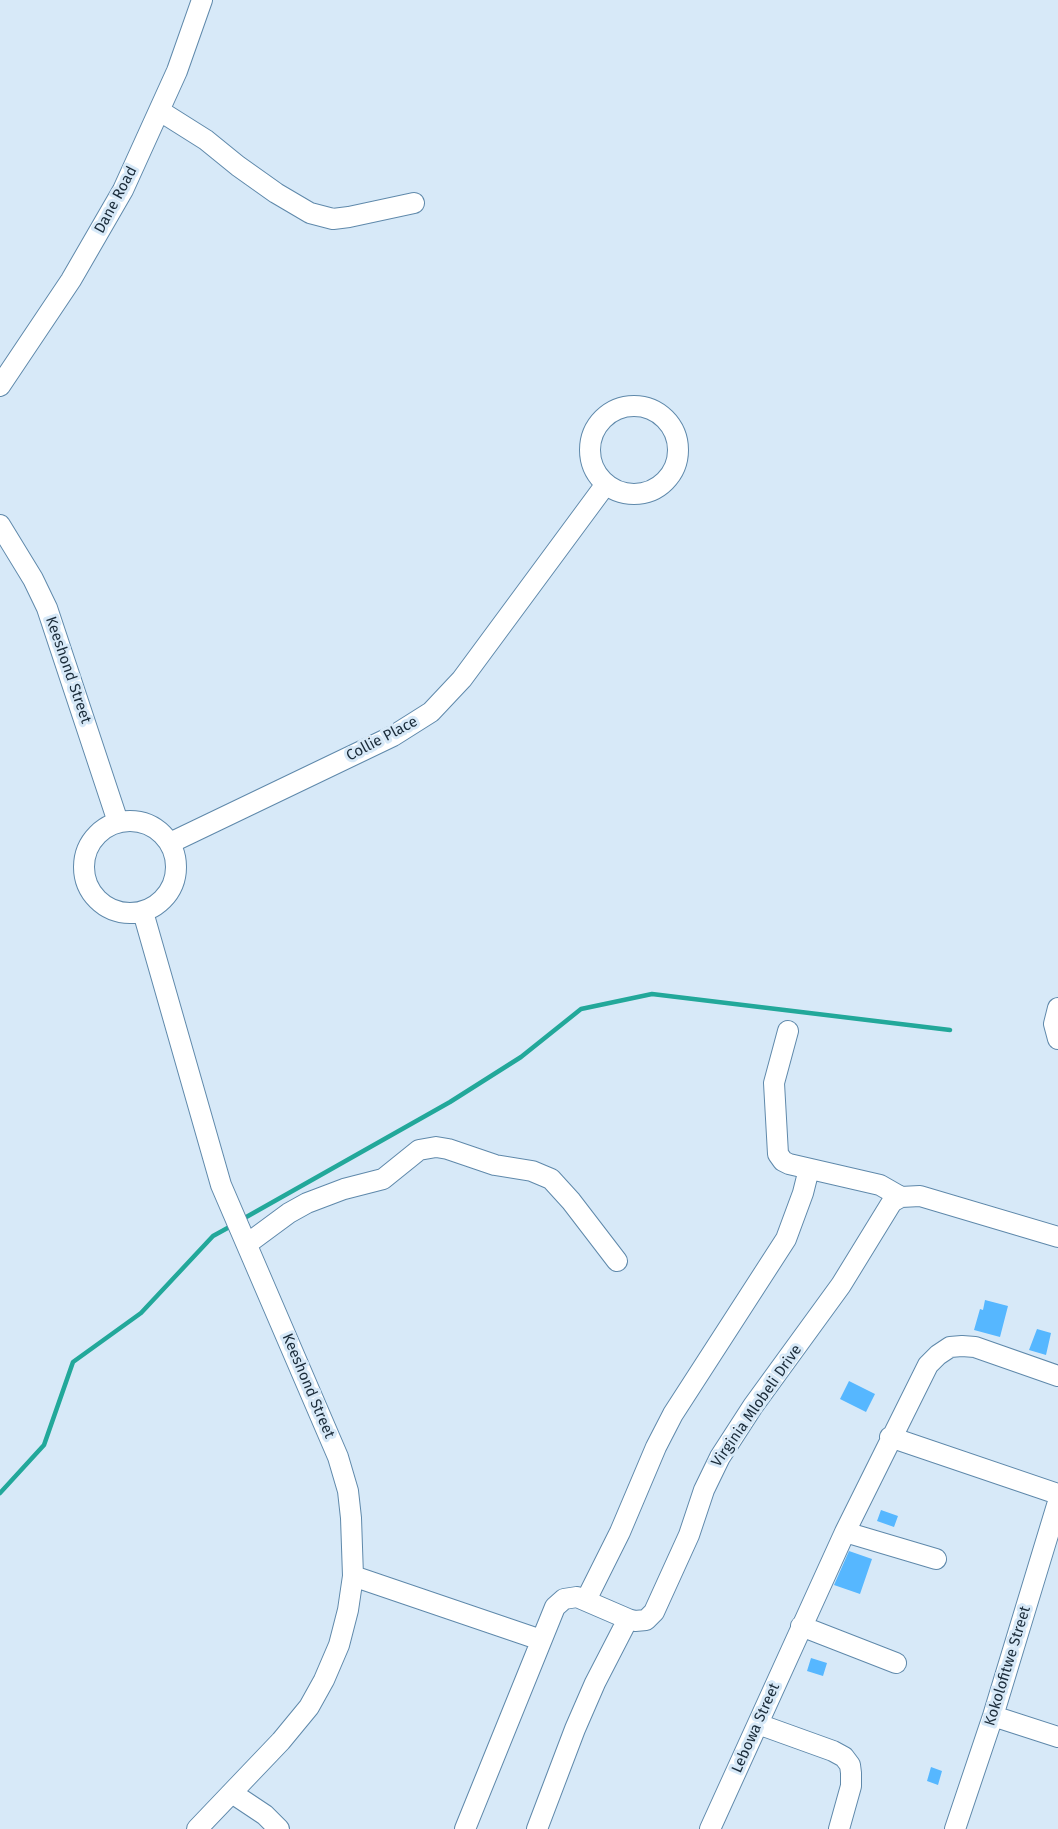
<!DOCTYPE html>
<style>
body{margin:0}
canvas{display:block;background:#d7e9f8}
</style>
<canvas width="1058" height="1829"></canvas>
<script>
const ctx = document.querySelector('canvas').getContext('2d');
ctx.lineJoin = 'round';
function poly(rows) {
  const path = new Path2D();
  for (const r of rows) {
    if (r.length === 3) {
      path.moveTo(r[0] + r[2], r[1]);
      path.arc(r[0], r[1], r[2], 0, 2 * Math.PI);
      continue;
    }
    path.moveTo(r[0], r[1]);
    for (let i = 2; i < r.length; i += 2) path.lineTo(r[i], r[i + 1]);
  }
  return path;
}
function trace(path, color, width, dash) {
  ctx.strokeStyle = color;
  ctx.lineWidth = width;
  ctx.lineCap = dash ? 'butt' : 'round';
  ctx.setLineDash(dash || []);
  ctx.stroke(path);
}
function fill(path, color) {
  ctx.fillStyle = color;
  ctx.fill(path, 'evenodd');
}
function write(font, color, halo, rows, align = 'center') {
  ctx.font = font + ' "Fira Sans",sans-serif';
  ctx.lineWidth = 6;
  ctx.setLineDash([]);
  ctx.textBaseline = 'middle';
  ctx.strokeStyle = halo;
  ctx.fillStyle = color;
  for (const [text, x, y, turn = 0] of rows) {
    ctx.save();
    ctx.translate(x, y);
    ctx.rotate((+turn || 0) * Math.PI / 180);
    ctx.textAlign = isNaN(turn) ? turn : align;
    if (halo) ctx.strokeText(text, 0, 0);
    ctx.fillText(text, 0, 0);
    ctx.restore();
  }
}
trace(poly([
 [241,1220,450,1102,521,1057,581,1009,652,994,950,1030],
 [0,1493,44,1445,73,1362,141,1313,213,1236,233,1225]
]), '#22a89a', 4.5);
fill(poly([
 [985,1300,1008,1306,1000,1337,974,1330,980,1309,983,1310],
 [1037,1329,1051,1333,1046,1355,1029,1350],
 [849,1381,875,1394,866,1412,840,1399],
 [881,1510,898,1516,894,1527,877,1521],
 [849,1551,872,1559,860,1594,834,1585],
 [811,1658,827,1663,823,1676,807,1671],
 [931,1767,942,1771,938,1785,927,1781]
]), '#56b7ff');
const minor = poly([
 [160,111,206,140,238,166,276,193,310,213,333,219,349,217,414,203],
 [0,386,71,280,123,190,177,71,202,0],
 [634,450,44],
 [0,525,33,579,47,608,118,822],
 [130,867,46],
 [170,843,393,736,431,712,462,679,606,484],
 [143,912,221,1185,338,1457,348,1491,351,1518,353,1576,348,1610,339,1645,324,1680,309,1707,281,1741,197,1829],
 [1058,1008,1054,1024,1058,1039],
 [788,1031,774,1083,778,1154,783,1161,789,1164,880,1185,901,1197],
 [247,1244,289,1213,307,1203,344,1189,383,1179,419,1150,436,1147,448,1149,495,1165,532,1171,551,1179,571,1201,617,1261],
 [890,1437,1058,1494],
 [845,1532,936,1559],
 [353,1576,541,1640],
 [586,1600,620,1532,656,1447,673,1414,786,1239,803,1193,809,1169],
 [801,1626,896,1663],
 [993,1716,1058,1737],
 [758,1724,833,1751,844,1757,850,1765,851,1773,851,1786,839,1829],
 [232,1793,265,1815,279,1829],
 [465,1829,555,1607,564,1599,577,1597,628,1619],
 [537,1829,575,1729,595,1683,628,1619,635,1621,646,1620,654,1612,689,1535,704,1490,720,1457,753,1406,841,1285,892,1202,901,1197,920,1196,1058,1237],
 [710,1829,845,1532,928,1365,938,1355,950,1347,962,1346,975,1347,1058,1376],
 [955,1829,993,1716,1058,1502]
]);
trace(minor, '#5f89ab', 22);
trace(minor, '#fff', 20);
write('15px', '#1a2b39', '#d7e9f8', [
 ["Dane Road",116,200,-62],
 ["Keeshond Street",68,670,71],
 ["Collie Place",382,739,-28],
 ["Keeshond Street",308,1386,67],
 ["Virginia Mlobeli Drive",757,1406,-55],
 ["Kokolofitwe Street",1008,1666,-73],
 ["Lebowa Street",756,1728,-66]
]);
</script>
